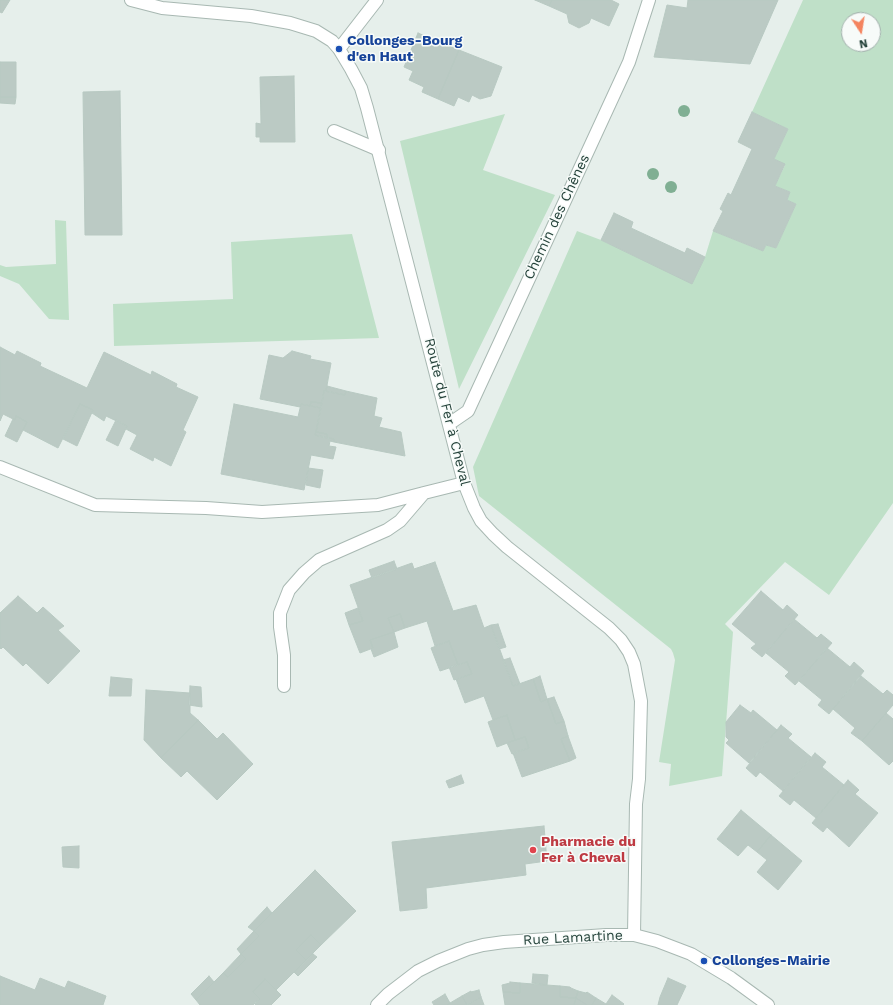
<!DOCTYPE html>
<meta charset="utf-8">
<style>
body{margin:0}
#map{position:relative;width:893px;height:1005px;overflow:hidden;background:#e6efeb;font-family:"Work Sans",sans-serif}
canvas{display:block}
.north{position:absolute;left:841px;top:12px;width:40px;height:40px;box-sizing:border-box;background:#f7fbf9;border:1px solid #a3b1ad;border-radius:50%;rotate:168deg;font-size:11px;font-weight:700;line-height:16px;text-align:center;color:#24423a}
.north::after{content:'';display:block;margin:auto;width:14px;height:18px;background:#f4845f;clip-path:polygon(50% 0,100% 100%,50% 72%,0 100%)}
</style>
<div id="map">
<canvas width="893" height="1005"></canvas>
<div class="north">N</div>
</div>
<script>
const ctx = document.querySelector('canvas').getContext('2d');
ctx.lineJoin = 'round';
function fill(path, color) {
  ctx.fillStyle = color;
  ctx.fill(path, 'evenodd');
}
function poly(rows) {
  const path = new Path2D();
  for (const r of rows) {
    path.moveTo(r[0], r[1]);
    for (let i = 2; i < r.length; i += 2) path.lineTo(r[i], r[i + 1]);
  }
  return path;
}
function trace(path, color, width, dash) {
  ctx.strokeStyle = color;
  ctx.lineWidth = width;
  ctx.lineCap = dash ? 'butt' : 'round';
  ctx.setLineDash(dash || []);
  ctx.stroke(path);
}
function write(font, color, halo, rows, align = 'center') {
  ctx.font = font + ' "Work Sans",sans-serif';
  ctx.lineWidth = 3;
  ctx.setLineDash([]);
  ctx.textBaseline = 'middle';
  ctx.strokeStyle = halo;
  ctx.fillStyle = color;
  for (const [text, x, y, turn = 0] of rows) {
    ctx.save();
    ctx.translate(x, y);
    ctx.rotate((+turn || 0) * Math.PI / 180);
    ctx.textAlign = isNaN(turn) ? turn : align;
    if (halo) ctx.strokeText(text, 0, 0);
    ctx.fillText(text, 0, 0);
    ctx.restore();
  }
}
fill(poly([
 [803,0,893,0,893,503,829,595,785,562,725,624,733,632,722,776,669,786,671,764,659,762,675,660,673,653,671,649,479,496,473,467,577,231,601,240,692,283,705,257,713,231,763,251,766,245,776,248,796,204,787,200,790,192,775,186,785,165,774,159,788,129,752,112],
 [849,20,873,20,873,44,849,44],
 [505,114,483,170,555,195,459,389,400,141],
 [55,220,66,221,69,320,49,319,19,284,0,276,0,265,6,267,56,264],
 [352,234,379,338,114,346,113,304,233,299,231,242]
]), '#bfe0c8');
const building = poly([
 [0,0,10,0,2,13,0,12,0,0],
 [535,0,552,0,549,6,535,0],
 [552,0,611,0,619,4,609,26,591,18,589,23,579,28,569,23,567,14,549,6,552,0],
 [688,0,778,0,750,64,654,57,667,5,687,8,688,0],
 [418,33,459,50,438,99,422,92,424,87,409,80,413,71,404,67,418,33],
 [459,50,502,67,491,96,480,99,472,95,469,102,458,97,454,106,438,99,459,50],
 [0,62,16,62,16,97,0,97,0,62],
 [294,76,295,142,260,142,260,137,256,137,256,123,261,124,260,77,294,76],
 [120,91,122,235,85,235,83,92,120,91],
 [0,97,16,97,15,104,0,103,0,97],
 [752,112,788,129,774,159,785,164,775,186,790,192,787,200,796,204,776,248,766,245,763,251,713,231,723,211,720,209,728,193,731,195,752,149,738,142,752,112],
 [614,213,633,222,631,228,685,253,687,248,705,257,692,284,601,240,614,213],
 [0,347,15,355,17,351,41,363,40,366,87,388,104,352,151,375,152,371,177,384,176,387,198,397,183,430,186,432,171,466,154,457,153,461,130,449,137,435,126,429,127,426,106,416,104,421,92,413,93,410,80,404,58,448,23,430,27,422,16,416,15,420,3,414,0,421,0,347],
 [292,351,311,356,310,359,331,363,326,391,324,391,322,403,311,402,310,406,301,404,300,407,260,399,269,355,283,358,292,351],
 [327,386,346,391,345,395,326,391,327,386],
 [324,391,345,395,346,391,377,398,374,416,382,418,379,427,401,432,405,456,334,442,334,439,327,438,327,434,316,432,324,391],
 [311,402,322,403,321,408,310,406,311,402],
 [80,404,93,410,77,446,63,439,80,404],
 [234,404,298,417,301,404,321,408,316,432,315,435,334,439,334,442,330,441,329,446,336,447,333,459,311,455,304,490,221,474,234,404],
 [16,416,27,422,17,442,5,436,13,419,15,420,16,416],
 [116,420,127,426,118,446,106,440,116,420],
 [316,432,327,434,327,438,315,435,316,432],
 [308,468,323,470,320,488,306,485,308,468],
 [394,561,397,569,372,578,369,570,394,561],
 [435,562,453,611,476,605,484,628,491,625,513,686,533,679,541,702,547,699,556,724,564,721,568,736,561,739,570,761,522,777,513,753,529,748,525,737,515,740,507,715,493,720,484,696,465,703,456,679,472,674,467,662,458,665,449,641,435,646,427,621,405,628,400,614,388,618,394,632,370,640,373,648,360,653,349,625,363,621,350,585,412,563,414,569,435,562],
 [761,591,783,610,787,605,798,615,762,657,751,648,756,644,732,624,761,591],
 [18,596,37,613,43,607,64,626,58,630,80,651,48,684,26,663,23,666,3,647,1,649,0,648,0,613,18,596],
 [358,608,363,621,349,625,345,613,358,608],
 [400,614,405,628,394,632,388,618,400,614],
 [794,619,817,638,821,634,832,643,795,685,785,676,789,672,766,653,794,619],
 [498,624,506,647,499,649,491,625,498,624],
 [394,632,398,647,374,657,371,649,373,648,370,640,394,632],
 [449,641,458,665,440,671,431,648,449,641],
 [827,648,850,667,854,662,864,671,829,714,818,705,822,700,799,681,827,648],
 [510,658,520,684,513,686,503,660,510,658],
 [467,662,472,674,454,680,449,667,467,662],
 [540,676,547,699,541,702,533,679,540,676],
 [861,676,883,694,887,690,893,695,893,705,862,741,851,733,855,728,833,709,861,676],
 [111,677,132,679,131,696,109,696,111,677],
 [190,686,201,687,202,707,189,705,190,686],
 [146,690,190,693,190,713,198,720,161,758,144,740,146,690],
 [554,697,564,721,556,724,547,699,554,697],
 [740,705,751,713,753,710,777,730,749,763,726,743,729,740,726,737,726,722,740,705],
 [886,713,893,719,893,761,889,765,862,741,886,713],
 [507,715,515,740,497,747,488,722,507,715],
 [198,720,217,739,223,733,253,764,217,800,187,771,181,777,161,758,198,720],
 [781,725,792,734,788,738,811,757,783,791,760,772,756,777,746,768,781,725],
 [568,736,576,758,570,761,561,739,568,736],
 [525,737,529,748,512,754,507,743,515,740,525,737],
 [815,753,826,762,822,767,844,785,816,818,794,800,790,805,779,796,815,753],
 [461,775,464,783,449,788,446,781,461,775],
 [848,780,859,790,855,794,878,813,849,847,827,827,823,832,812,823,848,780],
 [741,810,771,835,757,852,748,845,738,856,717,839,741,810],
 [544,826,547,861,525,864,526,875,426,888,427,908,400,911,392,842,544,826],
 [771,835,802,861,778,890,757,872,767,860,757,852,771,835],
 [79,846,79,868,63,867,62,847,79,846],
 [315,870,356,911,321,945,311,935,296,950,306,960,276,990,265,979,253,992,260,999,253,1005,200,1005,196,1000,223,973,228,977,246,959,241,954,259,936,254,931,315,870],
 [267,907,272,913,254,931,248,927,267,907],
 [254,931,259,936,241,954,237,949,254,931],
 [311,935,321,945,306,960,296,950,311,935],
 [241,954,246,959,228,977,223,973,241,954],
 [313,954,317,957,298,976,294,972,313,954],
 [533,974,548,975,547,985,532,983,533,974],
 [0,976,35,990,40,978,65,988,68,981,106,996,103,1005,0,1005,0,976],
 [209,976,214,982,196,1000,191,994,209,976],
 [668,978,686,986,677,1005,658,1005,660,997,668,978],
 [265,979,281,995,271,1005,256,1005,254,1003,260,999,253,992,265,979],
 [510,982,520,983,520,993,503,992,502,985,510,983,510,982],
 [520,983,560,986,560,997,576,998,574,1005,505,1005,503,992,520,993,520,983],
 [560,986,570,987,571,988,578,991,576,998,560,997,560,986],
 [479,990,481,997,467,1005,462,996,471,991,471,992,479,990],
 [578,991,586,993,587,992,596,998,592,1005,587,1005,576,998,578,991],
 [445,994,450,1003,447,1005,434,1005,432,1002,445,994],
 [612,995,624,1004,623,1005,607,1005,606,1004,612,995],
 [462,996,467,1005,447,1005,450,1003,462,996],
 [481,997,484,1005,468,1005,481,997],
 [576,998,587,1005,574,1005,576,998],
 [596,998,606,1004,607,1005,592,1005,596,998]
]);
fill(building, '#bbcac4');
trace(building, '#b8c9c2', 1);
const service = poly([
 [334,131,379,150],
 [0,467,95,505,206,508,262,512,378,505,424,493,464,483],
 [284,686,284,655,280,627,280,613,289,590,304,573,319,560,387,530,400,521,424,493]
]);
const minor = poly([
 [131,0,162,8,251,16,290,23,316,31,332,41,339,49,351,69,361,88,367,108,464,483,474,508,481,521,493,534,507,547,609,628,621,640,629,652,634,664,641,701,639,779,636,804,634,935],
 [339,49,377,0],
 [449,424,468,411,629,62,649,0]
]);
const tertiary = poly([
 [377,1005,388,994,418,971,438,961,468,949,483,945,504,942,606,935,634,935,657,941,691,954,731,978,768,1005]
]);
trace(service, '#a8b8b2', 14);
trace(minor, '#a8b8b2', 14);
trace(tertiary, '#a8b8b2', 14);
trace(service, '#fff', 12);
trace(minor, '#fff', 12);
trace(tertiary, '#fff', 12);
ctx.fillStyle = '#80af93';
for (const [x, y] of [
 [684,111],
 [653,174],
 [671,187]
]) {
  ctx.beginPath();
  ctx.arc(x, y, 6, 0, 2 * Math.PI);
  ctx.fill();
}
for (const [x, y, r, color] of [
 [339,49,4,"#1a4fb4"],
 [533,850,4,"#e0444e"],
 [704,961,4,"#1a4fb4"]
]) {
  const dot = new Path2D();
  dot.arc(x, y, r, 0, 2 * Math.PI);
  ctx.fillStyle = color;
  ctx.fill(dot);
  trace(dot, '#f7fbf9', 1.5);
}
write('bold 14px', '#164399', '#f7fbf9', [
 ["Collonges-Bourg",347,41],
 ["d'en Haut",347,57],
 ["Collonges-Mairie",712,961]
], 'left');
write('14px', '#24423a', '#f7fbf9', [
 ["Chemin des Chênes",557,217,-65],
 ["Route du Fer à Cheval",447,412,76],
 ["Rue Lamartine",573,938,-3]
]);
write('bold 14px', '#be3a42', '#f7fbf9', [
 ["Pharmacie du",541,842],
 ["Fer à Cheval",541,858]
], 'left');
</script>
